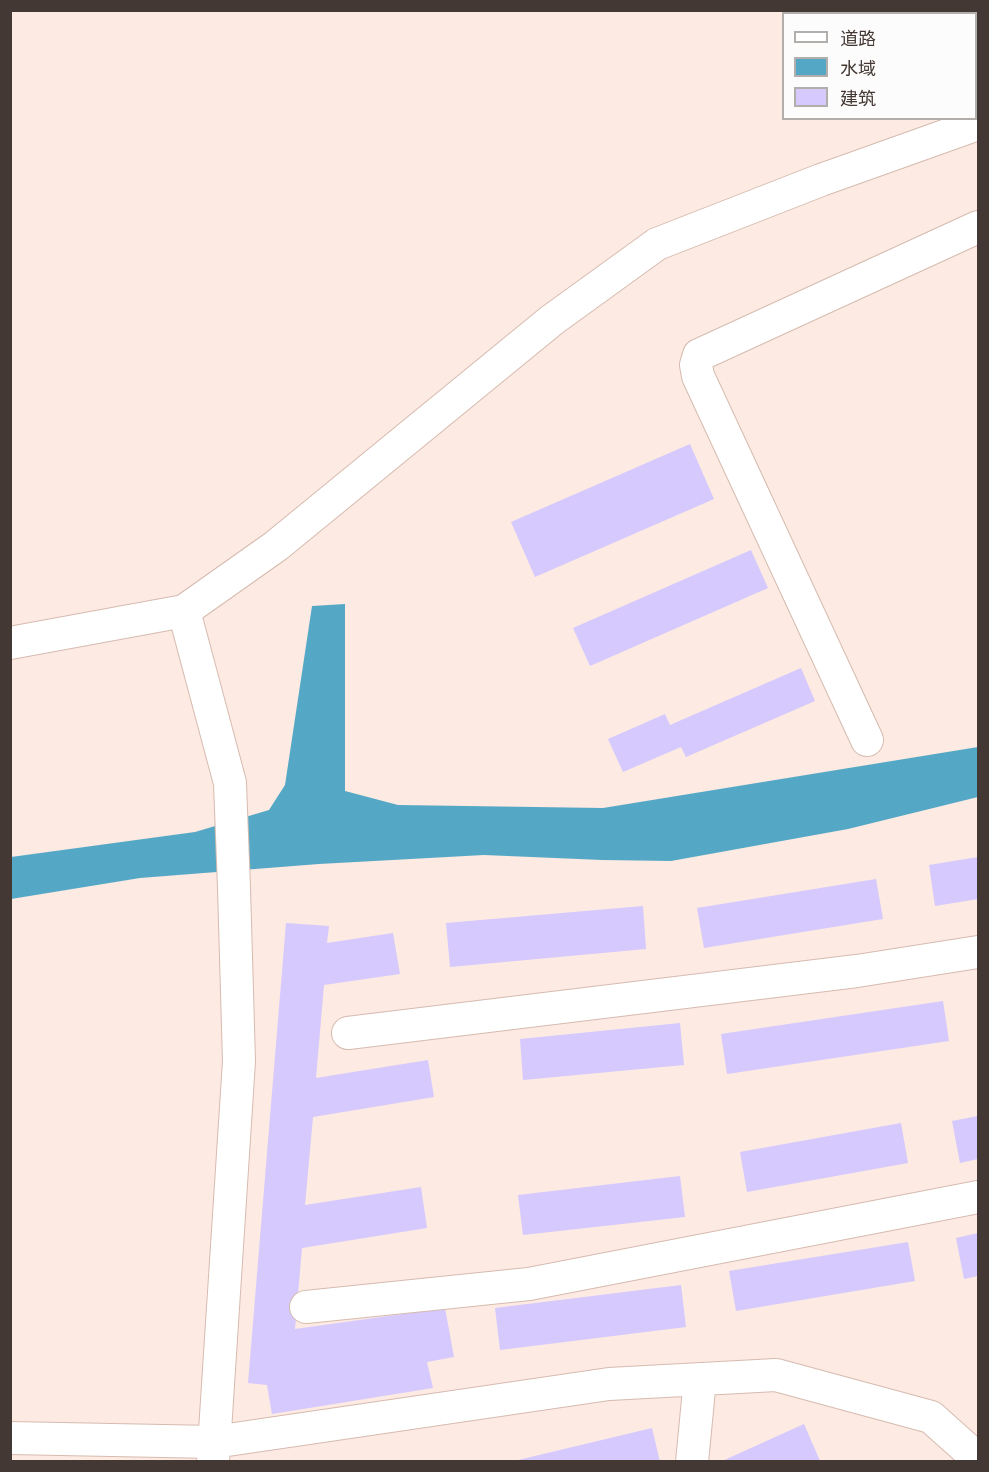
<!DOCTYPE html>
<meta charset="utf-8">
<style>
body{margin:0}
#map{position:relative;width:989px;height:1472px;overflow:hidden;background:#fceae3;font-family:"DM Sans","Noto Sans SC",sans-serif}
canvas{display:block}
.frame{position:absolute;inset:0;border:12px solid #433833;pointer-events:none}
.legend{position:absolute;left:782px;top:12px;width:195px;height:108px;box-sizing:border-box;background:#fcfcfc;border:2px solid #b2aeac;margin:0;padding:8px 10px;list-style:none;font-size:18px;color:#433833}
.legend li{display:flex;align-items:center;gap:12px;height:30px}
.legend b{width:30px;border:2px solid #b2aeac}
</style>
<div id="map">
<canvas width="989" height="1472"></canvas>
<div class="frame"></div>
<ul class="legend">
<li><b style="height:8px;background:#fff"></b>道路</li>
<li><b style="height:16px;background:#55a8c5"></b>水域</li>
<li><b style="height:16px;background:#d5c9fd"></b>建筑</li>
</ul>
</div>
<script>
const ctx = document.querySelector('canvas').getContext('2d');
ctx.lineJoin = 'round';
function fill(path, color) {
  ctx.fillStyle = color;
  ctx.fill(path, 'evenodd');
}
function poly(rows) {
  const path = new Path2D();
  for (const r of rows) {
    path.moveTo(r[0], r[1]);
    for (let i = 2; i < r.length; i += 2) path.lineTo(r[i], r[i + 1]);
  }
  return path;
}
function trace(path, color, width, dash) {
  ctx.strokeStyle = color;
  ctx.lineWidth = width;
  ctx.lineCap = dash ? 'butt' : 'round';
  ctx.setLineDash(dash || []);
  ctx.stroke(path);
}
fill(poly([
 [345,604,345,791,398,805,603,808,978,747,978,797,848,829,671,861,602,860,484,855,319,864,140,878,11,899,11,857,195,832,269,810,285,785,312,606]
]), '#55a8c5');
fill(poly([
 [690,444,714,499,535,577,511,522],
 [751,550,768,588,590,666,573,628],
 [801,668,815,701,686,757,681,747,623,772,608,739,665,714,670,725],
 [978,857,978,899,935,906,929,865],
 [876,879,883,919,704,948,697,908],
 [643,906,646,949,450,967,446,923],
 [286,923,329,926,327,943,393,933,400,974,324,985,316,1078,428,1060,434,1097,313,1117,305,1205,421,1187,427,1228,302,1248,295,1329,445,1308,454,1357,427,1362,433,1388,272,1414,267,1385,248,1383],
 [943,1001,949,1041,727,1074,721,1034],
 [680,1023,684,1065,523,1080,520,1039],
 [978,1116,978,1159,960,1163,952,1121],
 [901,1123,908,1163,747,1192,740,1152],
 [680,1176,685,1217,523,1235,518,1195],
 [978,1233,978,1276,964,1279,956,1238],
 [908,1242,915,1281,736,1311,729,1271],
 [681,1285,686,1327,500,1350,495,1308],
 [804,1424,820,1461,720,1462],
 [652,1428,660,1462,514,1462,514,1461]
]), '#d5c9fd');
const minor = poly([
 [184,611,230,783,234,888,239,1061,213,1462],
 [10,643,184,611,276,546,552,320,657,244,821,180,978,124],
 [867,740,698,376,696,365,699,355,978,227],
 [348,1033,857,971,978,952],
 [306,1307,529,1284,978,1197],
 [10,1438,214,1442,609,1384,776,1375,931,1417,978,1459],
 [692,1462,700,1379]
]);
trace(minor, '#d6bbaf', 34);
trace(minor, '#fff', 32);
</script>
